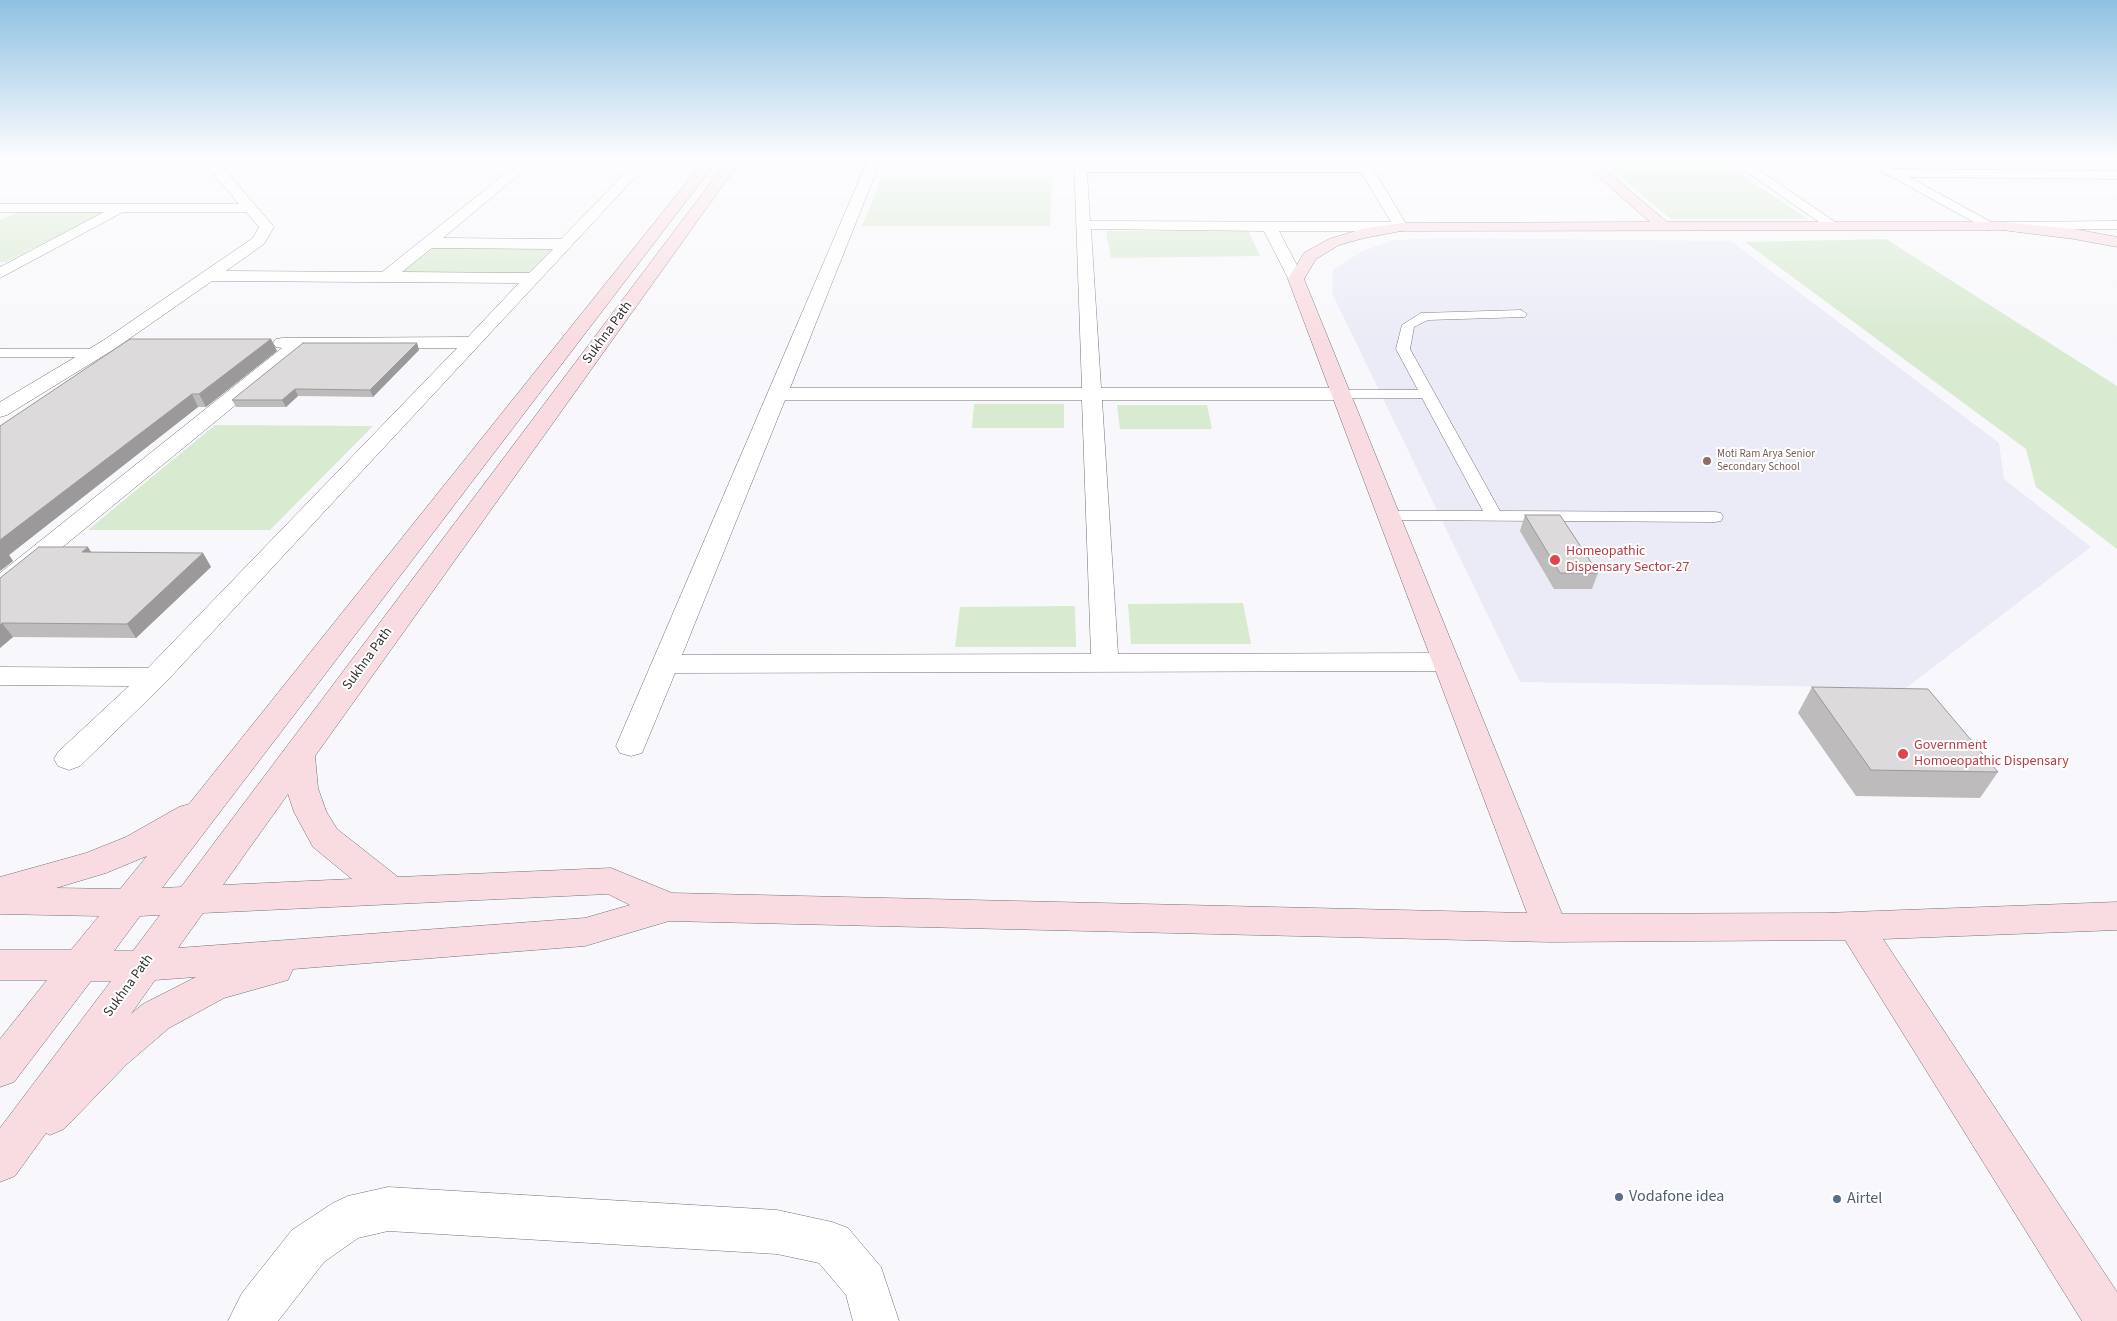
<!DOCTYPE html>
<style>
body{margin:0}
canvas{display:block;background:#f8f8fc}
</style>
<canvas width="2117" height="1321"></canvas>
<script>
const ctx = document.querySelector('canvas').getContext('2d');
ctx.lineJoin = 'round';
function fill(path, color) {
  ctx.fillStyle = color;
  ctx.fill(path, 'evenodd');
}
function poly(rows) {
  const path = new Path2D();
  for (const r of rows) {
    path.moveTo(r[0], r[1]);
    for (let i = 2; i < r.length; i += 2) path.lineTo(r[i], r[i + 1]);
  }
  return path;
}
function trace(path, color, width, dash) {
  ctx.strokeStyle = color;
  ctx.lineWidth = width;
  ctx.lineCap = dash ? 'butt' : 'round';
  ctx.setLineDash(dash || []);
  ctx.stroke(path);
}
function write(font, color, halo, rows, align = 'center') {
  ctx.font = font + ' "Source Sans 3",sans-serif';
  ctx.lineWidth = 4;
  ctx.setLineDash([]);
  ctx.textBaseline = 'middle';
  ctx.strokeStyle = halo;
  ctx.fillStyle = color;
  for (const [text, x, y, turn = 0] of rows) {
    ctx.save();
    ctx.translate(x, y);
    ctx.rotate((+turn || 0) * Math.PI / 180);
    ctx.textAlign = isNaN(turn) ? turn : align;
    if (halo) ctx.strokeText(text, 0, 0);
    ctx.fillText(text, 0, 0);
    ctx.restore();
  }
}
fill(poly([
 [1443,238,1731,241,1999,443,2004,479,2091,547,1906,688,1520,682,1332,293,1333,270,1362,251,1395,240]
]), '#eaebf6');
fill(poly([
 [1596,157,1716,157,1808,219,1671,219],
 [882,177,1052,178,1050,226,862,226],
 [18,212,106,212,6,262,0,262,0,220],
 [1248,230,1260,256,1111,258,1106,231],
 [1886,239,2117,386,2117,549,2036,487,2026,449,1745,242],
 [433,246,558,247,529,275,398,274],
 [974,404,1064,404,1064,428,972,428],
 [1117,405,1207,405,1212,429,1120,429],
 [215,425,373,426,270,530,88,530],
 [1243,603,1251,644,1131,644,1128,604],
 [1075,606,1076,647,955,647,960,607]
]), '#d8ead0');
const lane = poly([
 [1521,310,1527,314,1525,317,1428,320,1414,327,1410,349,1500,511,1715,512,1721,513,1723,517,1721,521,1715,522,1382,520,1380,516,1382,512,1388,511,1483,511,1422,398,1341,398,1336,397,1334,394,1336,391,1341,390,1418,390,1396,349,1402,325,1421,313,1521,310],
 [0,349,96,349,103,353,96,357,0,357,0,349]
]);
const street = poly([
 [195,157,210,157,218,162,274,227,264,244,226,271,382,272,526,157,540,157,443,238,561,239,641,157,654,157,165,683,80,766,69,770,58,766,54,759,58,752,129,686,0,685,0,667,148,668,457,348,305,348,9,591,0,594,0,573,282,348,276,347,273,343,276,339,282,338,468,337,519,283,212,281,116,348,7,415,0,417,0,402,104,340,253,238,259,227,246,212,123,212,0,278,0,267,104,212,0,212,0,204,239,204,208,168,195,157],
 [432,248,553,249,529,273,402,272,432,248],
 [869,157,882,157,790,388,1082,388,1074,157,1086,157,1087,164,1357,164,1353,157,1366,157,1408,227,1406,230,1401,231,1279,231,1304,279,1302,282,1290,282,1264,231,1091,229,1101,388,1341,388,1348,390,1351,394,1348,398,1341,400,1102,400,1118,654,1446,653,1456,656,1460,662,1456,668,1446,671,675,673,642,753,631,756,620,753,616,746,869,157],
 [1087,172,1361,172,1391,222,1090,221,1087,172],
 [785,400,1082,400,1091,654,682,655,785,400],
 [1725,157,1740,157,1841,226,1839,229,1829,229,1725,157],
 [1856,157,1872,157,1894,169,2117,171,2117,179,1909,177,1993,223,1995,226,1993,229,1988,230,1856,157],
 [2117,221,2117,229,2004,230,1999,229,1997,226,1999,223,2004,222,2117,221],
 [388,1187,777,1210,832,1222,848,1228,881,1267,899,1321,853,1321,846,1295,819,1263,777,1254,388,1231,358,1238,324,1262,278,1321,228,1321,242,1293,292,1230,333,1203,348,1196,388,1187]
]);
const secondary = poly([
 [707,157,719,158,162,888,181,887,730,157,743,157,315,756,318,788,326,811,337,829,398,877,611,868,672,893,1527,913,1288,279,1304,253,1329,239,1362,229,1401,223,1650,222,1576,157,1590,157,1667,222,2002,222,2074,229,2117,237,2117,247,2074,239,2002,230,1401,231,1364,238,1339,245,1316,259,1304,279,1562,914,1825,913,2117,902,2117,930,1883,939,2117,1292,2117,1321,2082,1321,1845,940,1550,942,669,921,585,946,293,969,288,980,224,998,169,1028,127,1064,64,1129,50,1135,46,1133,15,1176,0,1182,0,1128,111,981,91,981,14,1082,0,1087,0,1039,47,980,0,980,0,950,71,950,99,916,0,914,0,877,86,853,126,837,179,807,189,804,707,157],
 [288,794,294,812,313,847,352,879,223,885,288,794],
 [147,856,120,889,56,888,106,873,147,856],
 [608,894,630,905,585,918,178,948,203,913,608,894],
 [160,915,133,951,114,951,140,916,160,915],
 [196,977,143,1004,131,1014,155,980,196,977]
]);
trace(lane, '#717275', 1);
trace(street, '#717275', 1);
trace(secondary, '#717275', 1);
fill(lane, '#fff');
fill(street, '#fff');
fill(secondary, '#f9dce1');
fill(poly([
 [271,339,277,351,206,407,198,407,9,555,13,561,0,571,0,426],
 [417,343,419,350,373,397,298,396,286,407,236,407,232,400],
 [1525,515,1598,573,1592,589,1554,589,1520,531],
 [91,552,203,553,211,567,136,638,13,637,0,648,0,578],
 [1812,687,1998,772,1980,798,1856,796,1798,713]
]), '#bebbbd');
fill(poly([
 [271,339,277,351,206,407,199,394],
 [417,343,419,350,373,397,370,390],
 [295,389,298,396,286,407,282,400],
 [192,394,198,407,9,555,13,561,0,571,0,540],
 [88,547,97,561,82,552],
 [203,553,211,567,136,638,127,624],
 [2,623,13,637,0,648,0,625]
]), '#9b999a');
const building = poly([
 [130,339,271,339,199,394,192,394,0,540,0,426,130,339],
 [303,343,417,343,370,390,295,389,282,400,232,400,303,343],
 [1525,515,1560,515,1598,573,1560,573,1525,515],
 [39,547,88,547,82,552,203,553,127,624,2,623,0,625,0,578,39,547],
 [1812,687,1928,689,1998,772,1871,770,1812,687]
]);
fill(building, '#dddadc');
trace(building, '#9b999a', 1);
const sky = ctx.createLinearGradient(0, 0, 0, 342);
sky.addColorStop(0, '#8fc1e3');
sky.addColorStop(0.46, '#fcfcfe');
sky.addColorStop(1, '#fcfcfe00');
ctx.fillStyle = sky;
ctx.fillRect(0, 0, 2117, 342);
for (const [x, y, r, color] of [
 [1707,461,5,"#8d6e63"],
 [1555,560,6,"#e0444e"],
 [1903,754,6,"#e0444e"],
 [1619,1197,5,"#5c6f8a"],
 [1837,1199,5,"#5c6f8a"]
]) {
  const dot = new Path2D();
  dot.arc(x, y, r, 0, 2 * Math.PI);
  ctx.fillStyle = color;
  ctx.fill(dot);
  trace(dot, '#fff', 2);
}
write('11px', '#785e54', '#fff', [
 ["Moti Ram Arya Senior",1717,455],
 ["Secondary School",1717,468]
], 'left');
write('14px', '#323233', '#fff', [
 ["Sukhna Path",608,333,-54],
 ["Sukhna Path",368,659,-54],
 ["Sukhna Path",129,986,-54]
]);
write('14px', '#be3a42', '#fff', [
 ["Homeopathic",1566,552],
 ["Dispensary Sector-27",1566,568],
 ["Government",1914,746],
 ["Homoeopathic Dispensary",1914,762]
], 'left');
write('16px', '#4e5e75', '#fff', [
 ["Vodafone idea",1629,1197],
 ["Airtel",1847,1199]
], 'left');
</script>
